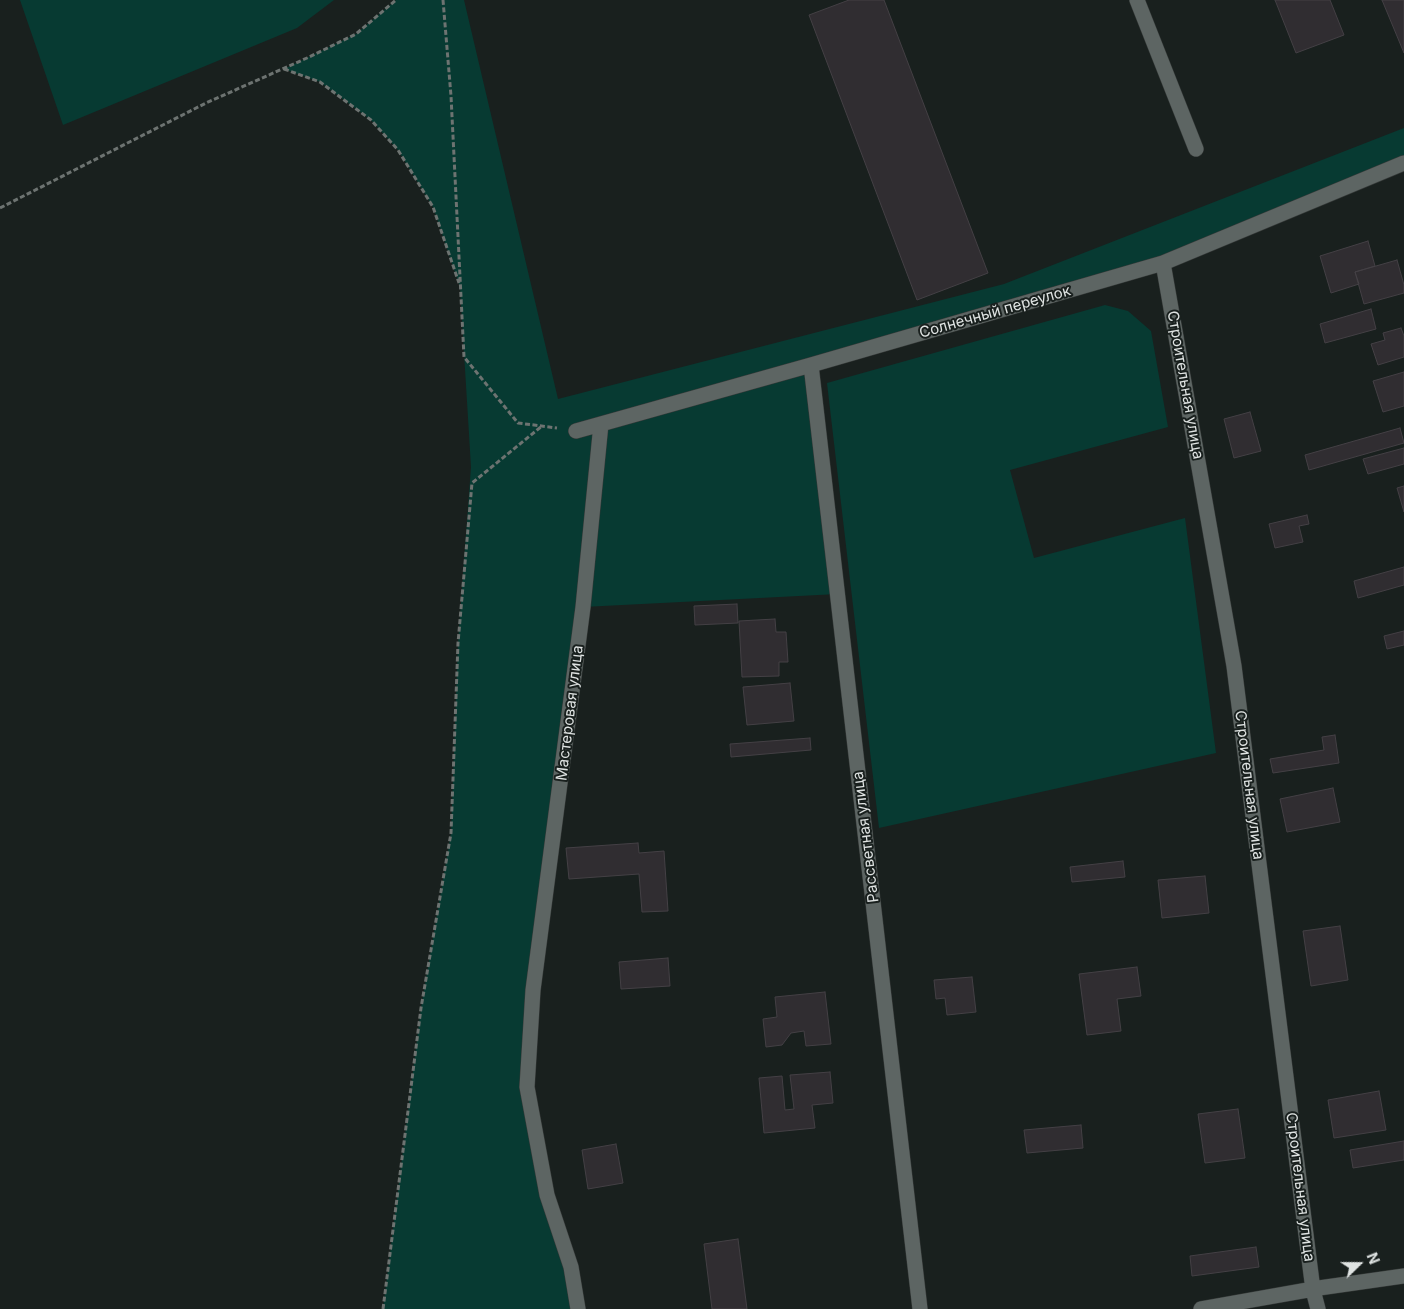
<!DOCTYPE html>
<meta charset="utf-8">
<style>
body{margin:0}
#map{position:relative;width:1404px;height:1309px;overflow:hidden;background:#19201e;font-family:Inter,sans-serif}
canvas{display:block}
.north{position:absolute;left:1334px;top:1239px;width:50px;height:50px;-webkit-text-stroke:4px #19201e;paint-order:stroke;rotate:68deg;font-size:14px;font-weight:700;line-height:20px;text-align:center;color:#dfe3e2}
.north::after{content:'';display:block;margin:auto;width:18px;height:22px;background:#dfe3e2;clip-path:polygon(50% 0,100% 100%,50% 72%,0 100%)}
</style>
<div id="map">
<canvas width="1404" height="1309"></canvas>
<div class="north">N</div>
</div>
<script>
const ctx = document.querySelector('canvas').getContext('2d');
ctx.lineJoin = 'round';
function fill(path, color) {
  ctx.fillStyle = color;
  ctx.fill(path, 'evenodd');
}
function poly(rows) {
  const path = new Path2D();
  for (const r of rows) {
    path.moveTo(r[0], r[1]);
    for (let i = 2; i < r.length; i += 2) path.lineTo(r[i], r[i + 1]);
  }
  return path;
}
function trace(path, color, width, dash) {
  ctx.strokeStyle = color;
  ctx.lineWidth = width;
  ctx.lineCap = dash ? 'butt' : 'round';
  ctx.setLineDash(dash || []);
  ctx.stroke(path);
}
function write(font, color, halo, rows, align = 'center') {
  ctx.font = font + ' Inter,sans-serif';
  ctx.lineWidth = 4;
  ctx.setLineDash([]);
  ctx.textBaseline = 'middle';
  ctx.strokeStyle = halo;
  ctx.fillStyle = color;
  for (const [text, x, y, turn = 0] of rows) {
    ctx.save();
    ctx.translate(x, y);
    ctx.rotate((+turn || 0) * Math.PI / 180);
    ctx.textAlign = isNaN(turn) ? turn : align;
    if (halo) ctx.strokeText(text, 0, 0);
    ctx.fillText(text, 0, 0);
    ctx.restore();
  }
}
fill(poly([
 [20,0,334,0,297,28,63,125],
 [396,0,464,0,558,399,1004,284,1404,128,1404,163,1163,263,812,365,838,594,583,607,527,1086,578,1309,383,1309,421,1008,451,833,458,643,471,467,460,287,433,207,398,150,371,120,320,82,284,69,356,34],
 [1105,305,1128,311,1151,331,1168,427,1010,470,1034,558,1185,518,1216,753,879,828,827,383]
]), '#073a32');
const building = poly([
 [849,0,884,0,988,273,917,300,809,15,849,0],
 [1275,0,1330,0,1344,35,1296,53,1275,0],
 [1382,0,1404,0,1404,53,1382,0],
 [1368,241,1375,266,1355,272,1359,284,1331,293,1320,256,1368,241],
 [1397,260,1404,285,1404,293,1364,304,1355,272,1397,260],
 [1371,309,1376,329,1325,343,1320,324,1371,309],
 [1401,328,1404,336,1404,357,1378,365,1371,344,1385,340,1383,333,1401,328],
 [1404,372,1404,406,1383,412,1373,381,1404,372],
 [1250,412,1261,451,1234,458,1224,419,1250,412],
 [1400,428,1404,443,1309,470,1305,455,1400,428],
 [1404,448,1404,464,1368,474,1363,459,1404,448],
 [1404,486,1404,512,1397,488,1404,486],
 [1307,515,1309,524,1299,526,1303,542,1275,548,1269,524,1307,515],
 [1404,567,1404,585,1358,598,1354,581,1404,567],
 [737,604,738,623,695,625,694,606,737,604],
 [775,619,776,632,786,632,788,662,779,662,779,676,742,677,739,621,775,619],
 [1404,631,1404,645,1387,649,1384,636,1404,631],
 [790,683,794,721,747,725,743,687,790,683],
 [1335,735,1339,763,1273,773,1270,759,1324,750,1322,737,1335,735],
 [810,738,811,750,731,757,730,744,810,738],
 [1333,788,1340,822,1287,832,1280,799,1333,788],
 [638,843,639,853,664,851,668,911,642,912,639,874,569,879,566,848,638,843],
 [1123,861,1125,877,1072,882,1070,867,1123,861],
 [1205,876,1209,913,1162,918,1158,880,1205,876],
 [1340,926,1348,980,1311,986,1303,931,1340,926],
 [668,958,670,986,621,989,619,962,668,958],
 [1137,967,1141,996,1117,999,1121,1031,1087,1035,1079,974,1137,967],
 [972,977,976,1012,947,1015,945,998,936,999,934,980,972,977],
 [825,992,831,1044,806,1046,804,1031,791,1033,782,1045,766,1047,763,1019,777,1017,775,997,825,992],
 [830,1072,833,1103,812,1105,815,1128,764,1133,759,1078,782,1076,785,1110,794,1109,790,1075,830,1072],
 [1379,1091,1386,1130,1334,1138,1328,1100,1379,1091],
 [1238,1109,1245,1158,1205,1163,1198,1114,1238,1109],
 [1081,1125,1083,1148,1027,1153,1024,1130,1081,1125],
 [1404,1141,1404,1160,1353,1168,1350,1150,1404,1141],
 [616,1144,623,1183,588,1189,582,1150,616,1144],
 [738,1239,747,1309,712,1309,704,1244,738,1239],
 [1256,1247,1259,1267,1192,1276,1190,1256,1256,1247]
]);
fill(building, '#302d31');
trace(building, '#444045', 1);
const minor = poly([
 [1137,0,1196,149],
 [1163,263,1234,666,1313,1290,1318,1309],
 [811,365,920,1309],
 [576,431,811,365,1163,263,1404,163],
 [578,1309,571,1267,547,1195,527,1087,533,990,583,607,601,424],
 [1201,1309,1319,1288,1404,1276]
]);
trace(minor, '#353938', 16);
trace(poly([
 [443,0,451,96,464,357,518,423,557,428],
 [284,69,320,82,371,120,398,150,433,207,459,283],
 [0,208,206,103,307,58,356,34,396,0],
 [383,1309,421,1008,451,833,458,643,472,483,542,426]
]), '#6d7371', 3, [5, 2.5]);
trace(minor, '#5d6563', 15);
write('15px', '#dfe3e2', '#19201e', [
 ["Солнечный переулок",995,312,-16],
 ["Строительная улица",1185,385,80],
 ["Мастеровая улица",570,713,-83],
 ["Строительная улица",1249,785,83],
 ["Рассветная улица",866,837,-97],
 ["Строительная улица",1300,1187,83]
]);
</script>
